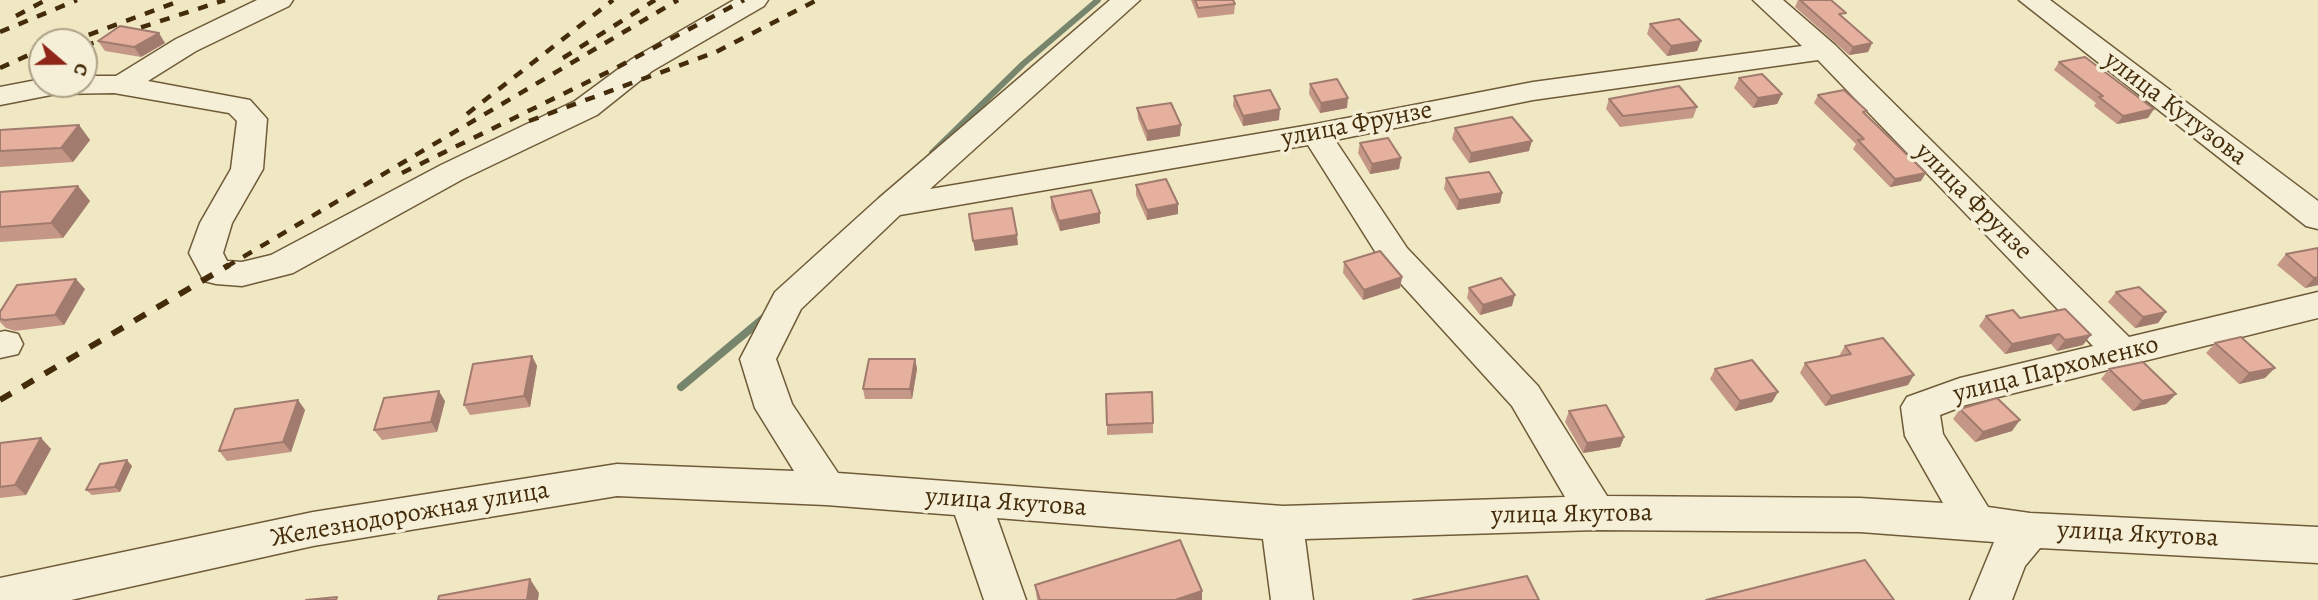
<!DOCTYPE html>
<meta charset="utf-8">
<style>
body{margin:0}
#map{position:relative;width:2318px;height:600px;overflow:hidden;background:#f0e7c3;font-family:Alegreya,serif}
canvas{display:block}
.north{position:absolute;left:28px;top:28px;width:70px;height:70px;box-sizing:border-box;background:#f5efd8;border:2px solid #aea186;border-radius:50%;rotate:110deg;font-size:19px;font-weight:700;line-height:28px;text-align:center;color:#442c0a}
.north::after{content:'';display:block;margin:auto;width:24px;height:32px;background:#8f2418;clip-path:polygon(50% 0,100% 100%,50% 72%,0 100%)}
</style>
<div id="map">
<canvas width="2318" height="600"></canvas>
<div class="north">С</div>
</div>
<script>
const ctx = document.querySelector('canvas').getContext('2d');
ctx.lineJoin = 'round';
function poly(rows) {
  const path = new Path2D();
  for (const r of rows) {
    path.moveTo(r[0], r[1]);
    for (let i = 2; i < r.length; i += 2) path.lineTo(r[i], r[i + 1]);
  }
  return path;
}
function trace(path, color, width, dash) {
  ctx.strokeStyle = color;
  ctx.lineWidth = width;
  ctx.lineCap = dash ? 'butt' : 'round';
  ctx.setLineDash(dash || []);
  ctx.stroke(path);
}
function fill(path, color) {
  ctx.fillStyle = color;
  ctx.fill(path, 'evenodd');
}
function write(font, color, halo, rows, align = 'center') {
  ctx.font = font + ' Alegreya,serif';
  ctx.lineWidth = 7;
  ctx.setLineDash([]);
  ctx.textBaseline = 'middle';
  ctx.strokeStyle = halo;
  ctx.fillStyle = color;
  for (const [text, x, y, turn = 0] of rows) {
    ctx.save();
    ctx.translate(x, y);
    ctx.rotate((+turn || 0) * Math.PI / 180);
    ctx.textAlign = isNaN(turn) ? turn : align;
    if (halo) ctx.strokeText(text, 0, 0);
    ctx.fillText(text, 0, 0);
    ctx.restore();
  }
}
trace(poly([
 [932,153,1023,64,1098,0]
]), '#78856d', 6);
trace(poly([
 [681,387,766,316]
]), '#78856d', 8);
const minor = poly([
 [257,0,293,0,289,6,196,51,148,81,250,100,267,119,263,169,232,223,223,253,227,261,242,262,271,255,441,165,575,101,632,59,734,0,768,0,764,6,652,71,597,115,463,179,293,273,242,286,216,284,204,281,189,253,200,223,231,169,237,121,229,113,114,93,56,94,0,105,0,87,42,79,42,84,84,84,84,76,116,76,176,39,257,0],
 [1110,0,1140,0,930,189,1316,124,1533,82,1802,46,1753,0,1783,0,1835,45,2129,337,2318,292,2318,318,1966,405,1940,415,1943,434,1988,507,2030,513,2318,527,2318,563,2040,548,2025,566,2012,600,1970,600,1994,542,1860,532,1596,530,1305,539,1313,600,1271,600,1263,539,997,518,1026,600,984,600,955,515,826,505,617,496,313,546,71,600,0,600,0,578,313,512,617,464,794,471,755,408,740,359,775,292,879,198,1110,0],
 [1818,60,2093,346,1960,378,1907,397,1901,407,1905,436,1943,503,1860,498,1607,496,1538,386,1407,248,1335,140,1533,100,1818,60],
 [1308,145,1383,264,1512,406,1565,497,1283,506,838,473,792,404,776,359,801,309,900,215,1308,145],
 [2019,0,2050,0,2318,201,2318,229,2306,226,2019,0],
 [5,331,18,334,23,344,18,354,0,358,0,332,5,331]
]);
trace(minor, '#6f5b38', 3);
fill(minor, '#f5efd8');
trace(poly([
 [16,16,46,0],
 [0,32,77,0],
 [70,42,182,0],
 [84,46,225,0],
 [563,58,655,0],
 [0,68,42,49],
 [467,114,613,0],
 [529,121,716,52,817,0],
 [402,173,614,69,744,0],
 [226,267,678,0]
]), '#442c0a', 4.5, [10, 10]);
trace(poly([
 [0,400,229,265]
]), '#442c0a', 6, [13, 13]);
fill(poly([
 [1191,0,1233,0,1235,4,1234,14,1198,18],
 [1798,0,1831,0,1844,19,1872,43,1868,52,1849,55,1795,7],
 [1650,24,1701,41,1697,51,1667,56,1647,34],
 [98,41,165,43,141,57,105,51],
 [2059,62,2148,118,2117,124,2094,106,2096,103,2054,70],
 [1739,78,1782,94,1777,104,1753,108,1734,88],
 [1310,84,1347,108,1320,113,1309,94],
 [1818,95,1866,115,1921,181,1890,187,1853,149,1856,144,1814,103],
 [1234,96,1279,120,1243,126,1233,106],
 [1609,99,1697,107,1693,118,1620,127,1606,109],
 [1137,108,1180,136,1147,141,1138,118],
 [79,125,90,140,73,162,0,167,0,130],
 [1455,128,1529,151,1469,163,1452,139],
 [1360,143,1401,158,1399,169,1370,174,1358,153],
 [1446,178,1502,193,1500,203,1457,210,1444,189],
 [1136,185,1178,204,1178,214,1147,220,1136,195],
 [78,186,90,201,63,238,0,242,0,192],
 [1051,197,1100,223,1060,231,1051,208],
 [2318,248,2318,285,2305,288,2277,265,2286,254],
 [1344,262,1402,277,1400,288,1363,300,1343,273],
 [1469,288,1512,306,1480,315,1467,298],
 [85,289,64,325,15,331,6,328,0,322,0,312],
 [2116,292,2166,312,2158,323,2135,328,2108,302],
 [1986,316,2020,318,2083,345,2057,351,2051,344,2005,354,1979,326],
 [2215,343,2265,378,2239,384,2206,353],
 [1845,346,1908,385,1825,406,1800,373,1805,363,1839,356],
 [532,356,537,366,530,407,470,415,464,405],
 [915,359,917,369,912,399,865,399,863,389],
 [1715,369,1778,392,1772,402,1735,411,1710,379],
 [2109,369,2176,394,2166,404,2133,411,2101,379],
 [298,400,305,410,291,452,227,461,219,451],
 [445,401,437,432,382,440,374,430],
 [1960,409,2012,431,1975,442,1953,419],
 [1569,411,1624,437,1620,447,1583,453,1565,422],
 [1153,423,1153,433,1107,435,1107,425],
 [41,438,51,449,26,495,0,498,0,443],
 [132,466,120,492,92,495,86,490],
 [1035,585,1202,591,1202,600,1037,600]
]), '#c59787');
fill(poly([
 [159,33,165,43,141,57,134,47],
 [1701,41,1697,51,1667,56,1671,46],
 [1872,43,1868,52,1849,55,1853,47],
 [1782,94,1777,104,1753,108,1758,98],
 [1348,98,1347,108,1320,113,1321,103],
 [1280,109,1279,120,1243,126,1243,116],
 [2154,109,2148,118,2117,124,2123,116],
 [79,125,90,140,73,162,61,148],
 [1181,125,1180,136,1147,141,1147,131],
 [1532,141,1529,151,1469,163,1471,153],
 [1401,158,1399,169,1370,174,1372,164],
 [1926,173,1921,181,1890,187,1895,179],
 [78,186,90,201,63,238,51,223],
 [1502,193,1500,203,1457,210,1459,200],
 [1178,204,1178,214,1147,220,1147,210],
 [1100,213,1100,223,1060,231,1059,221],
 [1017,235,1018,245,975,251,973,241],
 [1402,277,1400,288,1363,300,1364,290],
 [2318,277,2318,285,2305,288,2314,278],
 [76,279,85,289,64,325,55,315],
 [1515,295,1512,306,1480,315,1483,305],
 [2166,312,2158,323,2135,328,2143,317],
 [2059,334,2051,344,2005,354,2012,344],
 [2091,335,2083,345,2057,351,2065,340],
 [532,356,537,366,530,407,524,396],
 [915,359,917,369,912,399,910,389],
 [2275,368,2265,378,2239,384,2249,373],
 [1914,375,1908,385,1825,406,1831,396],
 [439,391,445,401,437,432,431,422],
 [1778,392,1772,402,1735,411,1740,401],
 [2176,394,2166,404,2133,411,2142,401],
 [298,400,305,410,291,452,283,442],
 [2020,420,2012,431,1975,442,1983,432],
 [1624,437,1620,447,1583,453,1587,443],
 [41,438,51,449,26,495,15,485],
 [127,460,132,466,120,492,115,487],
 [530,579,539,593,538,600,527,600],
 [1202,591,1202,600,1175,600]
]), '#a07b6e');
const building = poly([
 [1195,0,1233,0,1235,4,1198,8,1195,0],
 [1800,0,1831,0,1846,13,1839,14,1872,43,1853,47,1800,0],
 [1679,19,1701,41,1671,46,1650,24,1679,19],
 [120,26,159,33,134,47,98,41,120,26],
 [2085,57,2154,109,2123,116,2099,97,2103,96,2059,62,2085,57],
 [1762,74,1782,94,1758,98,1739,78,1762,74],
 [1337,79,1348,98,1321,103,1310,84,1337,79],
 [1679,86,1697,107,1623,116,1609,99,1679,86],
 [1270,90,1280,109,1243,116,1234,96,1270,90],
 [1844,90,1867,111,1863,112,1926,173,1895,179,1858,140,1864,139,1818,95,1844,90],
 [1171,103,1181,125,1147,131,1137,108,1171,103],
 [1512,117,1532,141,1471,153,1455,128,1512,117],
 [79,125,61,148,0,151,0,130,79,125],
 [1388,138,1401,158,1372,164,1360,143,1388,138],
 [1489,172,1502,193,1459,200,1446,178,1489,172],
 [1166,179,1178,204,1147,210,1136,185,1166,179],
 [78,186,51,223,0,227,0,192,78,186],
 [1091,190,1100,213,1059,221,1051,197,1091,190],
 [1012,208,1017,235,973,241,969,214,1012,208],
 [2318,248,2318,277,2314,278,2286,254,2318,248],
 [1380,251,1402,277,1364,290,1344,262,1380,251],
 [1501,278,1515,295,1483,305,1469,288,1501,278],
 [76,279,55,315,5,320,0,319,0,312,17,285,76,279],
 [2139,287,2166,312,2143,317,2116,292,2139,287],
 [2065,309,2091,335,2065,340,2059,334,2012,344,1986,316,2013,310,2020,318,2065,309],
 [2241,337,2275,368,2249,373,2215,343,2241,337],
 [1883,338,1914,375,1831,396,1805,363,1851,354,1845,346,1883,338],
 [532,356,524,396,464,405,473,364,532,356],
 [869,359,915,359,910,389,863,389,869,359],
 [1752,360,1778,392,1740,401,1715,369,1752,360],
 [2143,362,2176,394,2142,401,2109,369,2143,362],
 [439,391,431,422,374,430,384,398,439,391],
 [1152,392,1153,423,1107,425,1106,394,1152,392],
 [1997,398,2020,420,1983,432,1960,409,1997,398],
 [298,400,283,442,219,451,235,409,298,400],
 [1606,405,1624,437,1587,443,1569,411,1606,405],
 [41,438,15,485,0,487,0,443,41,438],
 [127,460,115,487,86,490,100,464,127,460],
 [1180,540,1202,591,1175,600,1040,600,1035,585,1180,540],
 [1865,560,1894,600,1706,600,1865,560],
 [1527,576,1539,600,1413,600,1527,576],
 [530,579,527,600,438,600,439,596,530,579],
 [337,597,336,600,306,600,337,597]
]);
fill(building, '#e5b09d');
trace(building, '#a07b6e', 2);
write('26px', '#442c0a', '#f5efd8', [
 ["улица Кутузова",2175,109,37],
 ["улица Фрунзе",1357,125,-11],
 ["улица Фрунзе",1973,202,45],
 ["улица Пархоменко",2056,370,-14],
 ["улица Якутова",1006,503,4],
 ["Железнодорожная улица",410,515,-10],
 ["улица Якутова",1572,515,-1],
 ["улица Якутова",2138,535,3]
]);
</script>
